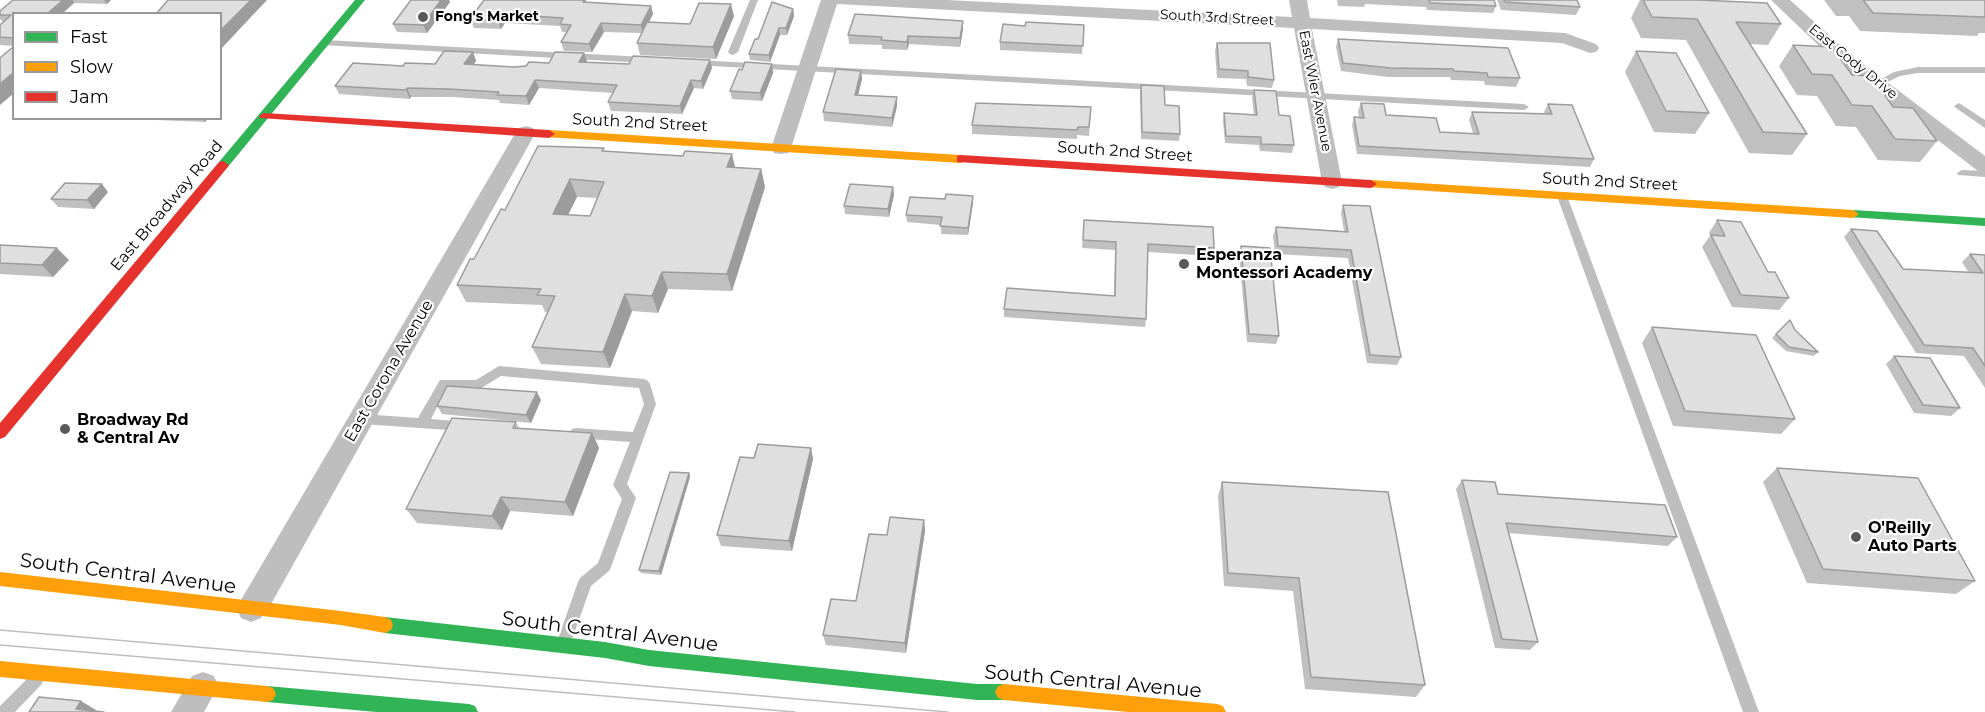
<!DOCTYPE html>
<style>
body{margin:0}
#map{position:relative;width:1985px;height:712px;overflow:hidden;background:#fff;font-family:Montserrat,sans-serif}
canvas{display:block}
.legend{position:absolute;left:12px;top:12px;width:210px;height:108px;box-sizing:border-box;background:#fff;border:2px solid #999;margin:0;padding:8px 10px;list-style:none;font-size:18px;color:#000}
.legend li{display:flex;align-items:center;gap:12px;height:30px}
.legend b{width:30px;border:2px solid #999}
</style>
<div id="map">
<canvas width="1985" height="712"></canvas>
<ul class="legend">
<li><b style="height:8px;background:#30b455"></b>Fast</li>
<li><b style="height:8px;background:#ff9f0a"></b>Slow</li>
<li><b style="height:8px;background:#e5322d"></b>Jam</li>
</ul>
</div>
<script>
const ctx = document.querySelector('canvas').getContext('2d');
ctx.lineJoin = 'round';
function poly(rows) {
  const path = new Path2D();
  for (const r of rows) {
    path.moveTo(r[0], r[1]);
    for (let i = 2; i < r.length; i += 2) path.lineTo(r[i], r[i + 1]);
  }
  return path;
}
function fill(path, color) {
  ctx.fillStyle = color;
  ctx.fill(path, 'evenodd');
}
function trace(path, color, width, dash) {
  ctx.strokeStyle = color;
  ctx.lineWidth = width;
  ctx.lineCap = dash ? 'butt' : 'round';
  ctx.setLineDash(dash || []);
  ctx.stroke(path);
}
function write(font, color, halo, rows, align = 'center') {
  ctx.font = font + ' Montserrat,sans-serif';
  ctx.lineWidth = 4.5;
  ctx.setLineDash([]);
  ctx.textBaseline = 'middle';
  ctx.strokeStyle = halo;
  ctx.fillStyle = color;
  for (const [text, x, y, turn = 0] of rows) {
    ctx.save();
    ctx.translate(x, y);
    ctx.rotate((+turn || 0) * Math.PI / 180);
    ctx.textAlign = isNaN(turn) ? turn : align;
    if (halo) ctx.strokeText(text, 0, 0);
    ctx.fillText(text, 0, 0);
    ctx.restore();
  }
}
fill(poly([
 [750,0,758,0,738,52,733,55,730,54,728,52,750,0],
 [324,40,645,57,650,60,645,63,321,45,319,43,324,40],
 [696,60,1524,104,1529,107,1524,110,693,65,691,63,696,60],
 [1918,67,1985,67,1985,73,1918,73,1900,76,1877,87,1872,84,1894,72,1918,67],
 [1959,103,1985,120,1985,128,1956,108,1954,106,1959,103],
 [1962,170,1985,171,1985,177,1958,175,1957,173,1962,170],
 [1562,192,1567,196,1759,712,1743,712,1557,196,1562,192],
 [499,366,644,379,648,381,650,384,656,404,627,484,636,498,611,567,609,571,591,586,571,642,569,647,564,649,559,647,557,642,578,582,580,578,598,563,622,499,613,485,630,442,576,438,572,437,570,433,572,429,576,428,633,432,644,404,639,388,501,376,478,390,447,388,431,419,467,422,469,426,467,430,463,431,362,424,358,423,356,419,358,415,362,414,418,418,440,380,476,380,499,366],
 [36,673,41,675,44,680,41,685,15,712,0,712,0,706,31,675,36,673]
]), '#bebebe');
fill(poly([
 [821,0,946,0,1292,17,1289,0,1307,0,1310,18,1565,33,1596,44,1599,48,1596,52,1590,53,1562,43,1312,29,1342,182,1339,187,1332,189,1325,187,1322,182,1294,28,837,4,791,148,788,153,781,154,774,153,771,148,821,0],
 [1771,0,1790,0,1850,54,1985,156,1985,173,1978,171,1836,62,1771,0],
 [526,126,533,128,536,132,271,604,261,618,251,622,241,618,237,609,241,600,516,132,519,128,526,126],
 [203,672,214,676,218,686,204,712,171,712,192,676,203,672]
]), '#bebebe');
fill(poly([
 [355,0,365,0,227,168,219,168,219,162,355,0],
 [1853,210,1985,218,1985,226,1849,217,1847,214,1849,211,1853,210],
 [385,617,605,642,649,650,977,684,1004,684,1010,686,1013,692,1010,698,1004,700,977,700,649,666,605,658,385,633,379,630,377,625,379,620,385,617],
 [267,686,469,704,475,706,478,712,376,712,267,702,261,700,258,694,261,688,267,686]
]), '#30b455');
fill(poly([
 [549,130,961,155,967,159,961,163,545,137,545,131,549,130],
 [1371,180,1853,210,1859,214,1853,218,1367,187,1365,184,1367,181,1371,180],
 [0,572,341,611,385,617,391,620,393,625,391,630,385,633,341,625,0,586,0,572],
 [0,661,267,686,273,688,276,694,273,700,267,702,0,677,0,661],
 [1004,684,1217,704,1223,706,1226,712,1128,712,1004,700,998,698,995,692,998,686,1004,684]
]), '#ff9f0a');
fill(poly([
 [264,113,549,130,555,134,549,138,260,118,259,116,264,113],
 [961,155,1371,180,1377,184,1371,188,957,162,957,156,961,155],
 [223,161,229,165,227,168,5,437,0,439,0,423,219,162,223,161]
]), '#e5322d');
trace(poly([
 [0,630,948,712],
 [0,645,795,712]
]), '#bebebe', 1.5);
fill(poly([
 [13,0,111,0,107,4,74,3,14,14,14,46,0,45,0,25,3,22,0,19,0,11],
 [411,0,449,0,450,2,427,33,397,32,393,24],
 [484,0,586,0,587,2,651,6,653,14,649,22,690,24,734,16,716,59,640,55,637,43,641,33,604,32,592,52,564,51,561,42,567,32,562,32,560,26,505,23,501,29,474,28,470,19],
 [1337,0,1494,0,1496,6,1493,13,1427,10,1426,7,1365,4,1364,7,1338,6],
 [1497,0,1577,0,1580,7,1576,15,1501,10],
 [1640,0,1698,0,1781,24,1768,45,1750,44,1807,134,1792,155,1749,153,1686,40,1641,38,1631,18],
 [1824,0,1985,0,1985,33,1979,33,1977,36,1860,31,1849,16,1836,16],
 [793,9,794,16,787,35,780,35,770,62,750,60,749,54,758,39],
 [1084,25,1082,54,1000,50,1000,42,1025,26],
 [963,29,960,47,909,44,907,50,882,49,882,45,849,44,848,35],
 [1338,39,1520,78,1516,87,1485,85,1484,81,1451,80,1450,77,1388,77,1341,71,1336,47],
 [1217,43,1274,80,1272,88,1247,86,1246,79,1217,78,1215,51],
 [1793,45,1852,75,1937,141,1920,162,1878,160,1856,127,1836,126,1817,96,1797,95,1779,66],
 [1636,51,1709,113,1695,134,1654,132,1625,72],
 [473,52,476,61,473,65,514,67,549,63,584,53,587,62,712,68,703,89,694,88,682,114,611,111,608,102,613,93,539,88,529,105,500,103,499,100,452,97,411,97,410,99,339,94,335,86,403,66,435,64],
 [772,64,773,73,762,101,732,99,730,91,742,70],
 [861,71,862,79,858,95,897,106,892,127,824,121,823,112],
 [1141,85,1165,105,1180,134,1179,141,1141,139,1140,93],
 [1254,90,1279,115,1294,145,1292,153,1260,151,1259,145,1225,143,1223,121,1224,113,1254,115,1252,98],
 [1361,103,1386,115,1440,132,1473,133,1469,120,1472,112,1545,114,1544,112,1548,104,1594,159,1590,167,1357,154,1352,125,1354,117,1359,117,1358,111],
 [1091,107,1089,136,1077,135,1077,139,972,134,972,125],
 [154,118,208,118,205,122,156,120],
 [605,151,735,168,761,169,765,187,732,291,668,289,658,313,632,311,610,368,541,364,532,347,548,312,545,312,542,305,466,302,457,285,474,259,505,210],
 [577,197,598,198,590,216,568,215],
 [893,187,894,195,889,217,845,214,844,206],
 [108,192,94,209,58,207,51,199],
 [973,203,968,235,941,234,941,225,907,222,906,215],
 [1343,205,1401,357,1397,365,1367,363,1348,258,1275,254,1273,236,1276,227,1344,231,1341,213],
 [1084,220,1214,248,1212,256,1148,252,1146,319,1145,327,1004,317,1004,309,1114,295,1115,250,1082,248],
 [1717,220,1768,272,1789,298,1779,310,1732,307,1702,247,1710,236,1709,233],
 [1851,229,1903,269,1969,273,1962,262,1970,254,1985,255,1985,388,1964,356,1916,353,1844,237],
 [0,245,69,260,53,277,0,274],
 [1241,246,1279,336,1276,344,1247,342,1239,254],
 [1652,327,1795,419,1781,434,1673,426,1642,343],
 [1795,330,1818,352,1814,356,1786,351,1772,338,1776,334],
 [1894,356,1960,408,1951,416,1914,413,1886,364],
 [541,400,531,423,442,414,437,406],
 [516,422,519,428,592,433,599,448,573,516,510,511,502,530,417,523,406,509],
 [811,448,813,459,792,551,721,546,717,535,754,458],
 [1777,468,1975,581,1956,594,1807,583,1763,482],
 [689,473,690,477,661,575,641,573,639,570],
 [1462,480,1498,494,1677,537,1668,546,1508,533,1538,642,1530,650,1495,648,1456,489],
 [1222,482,1425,685,1416,697,1305,689,1293,591,1224,586,1218,496],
 [924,520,925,531,906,653,826,645,823,635,856,601]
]), '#c0c0c0');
fill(poly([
 [63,0,73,0,74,3,62,14,47,14],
 [104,0,111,0,107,4],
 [251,0,267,0,220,50,220,31],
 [441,0,449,0,450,2,427,33,423,25],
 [731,4,734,16,716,59,713,47],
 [651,6,653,14,643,34,641,25],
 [793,9,794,16,787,35,786,28],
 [502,14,505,23,501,29,498,21],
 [963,21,963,29,960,47,960,38],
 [601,23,604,32,592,52,589,44],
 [779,28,780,35,770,62,769,55],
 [908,36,909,44,907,50,907,42],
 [473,52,476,61,468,73,464,64],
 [584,53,587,62,582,70,579,62],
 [710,60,712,68,703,89,701,81],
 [772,64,773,73,762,101,760,93],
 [861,71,862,79,856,104,855,95],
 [14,72,14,93,0,105,0,84],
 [535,80,539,88,529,105,526,96],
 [691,80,694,88,682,114,680,106],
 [407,88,411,97,410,99,406,90],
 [897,97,897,106,892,127,892,118],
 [202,118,208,118,205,122],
 [732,154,736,171,727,167],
 [761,169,765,187,732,291,727,274],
 [570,179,577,197,560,231,553,214],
 [102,184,108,192,94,209,87,200],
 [893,187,894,195,889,217,888,209],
 [973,196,973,203,968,235,968,228],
 [57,248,69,260,53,277,42,265],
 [662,272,668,289,658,313,652,296],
 [625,294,632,311,610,368,603,352],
 [537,392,541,400,531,423,526,415],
 [592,433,599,448,573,516,565,502],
 [811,448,813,459,792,551,789,541],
 [689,473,690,477,661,575,659,571],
 [501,497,510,511,502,530,492,516],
 [924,520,925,531,906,653,905,643],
 [81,701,96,710,95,712,76,709]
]), '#9c9c9c');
const building = poly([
 [13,0,63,0,47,14,14,14,14,38,0,37,0,25,11,15,0,15,0,11,13,0],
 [168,0,251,0,220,31,220,14,156,14,168,0],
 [411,0,441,0,423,25,393,24,411,0],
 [484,0,585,0,583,2,651,6,641,25,601,23,589,44,561,42,571,25,560,24,563,18,502,14,498,21,470,19,484,0],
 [1429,0,1494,0,1496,6,1430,3,1429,0],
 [1504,0,1577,0,1580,7,1505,2,1504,0],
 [1643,0,1698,0,1767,3,1781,24,1736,22,1807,134,1763,132,1697,19,1652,17,1643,0],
 [1863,0,1985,0,1985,17,1873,13,1863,0],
 [772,2,793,9,786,28,779,28,769,55,749,54,755,39,758,39,772,2],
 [699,3,731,4,713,47,637,43,647,22,690,24,699,3],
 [855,14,963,21,960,38,908,36,907,42,881,40,882,37,848,35,855,14],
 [1026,22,1084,25,1083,46,1000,42,1003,24,1025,26,1026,22],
 [1338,39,1508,48,1520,78,1488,77,1487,73,1454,71,1453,69,1391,68,1343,63,1338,39],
 [1217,43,1270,43,1274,80,1248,77,1248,71,1219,69,1217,43],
 [1793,45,1832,47,1852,75,1872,76,1893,107,1913,108,1937,141,1895,139,1872,106,1852,105,1832,75,1812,74,1793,45],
 [14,46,14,72,0,84,0,58,14,46],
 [444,51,473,52,464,64,514,67,526,66,529,62,549,63,555,52,584,53,579,62,629,64,633,56,710,60,701,81,691,80,680,106,608,102,617,85,535,80,526,96,497,95,499,92,448,89,407,88,406,90,335,86,353,63,403,66,405,63,435,64,444,51],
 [1636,51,1676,53,1709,113,1666,111,1636,51],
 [745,62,772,64,760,93,730,91,739,69,742,70,745,62],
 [836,69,861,71,855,95,897,97,892,118,823,112,836,69],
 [1141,85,1164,86,1165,105,1179,106,1180,134,1142,132,1141,85],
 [1254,90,1276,91,1279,115,1290,116,1294,145,1261,144,1261,137,1226,136,1224,113,1257,115,1254,90],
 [976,103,1091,107,1089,127,1078,127,1077,130,972,125,976,103],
 [1361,103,1384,104,1386,115,1436,118,1440,132,1479,134,1472,112,1552,114,1548,104,1572,105,1594,159,1359,146,1354,117,1364,118,1361,103],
 [538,146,604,148,602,151,683,156,685,151,732,154,727,167,761,169,727,274,662,272,652,296,625,294,603,352,532,347,555,296,537,295,541,289,457,285,470,259,474,259,501,209,505,210,538,146],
 [570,179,604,182,590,216,553,214,570,179],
 [65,183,102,184,87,200,51,199,65,183],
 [850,184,893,187,888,209,844,206,850,184],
 [946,194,973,196,968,228,940,226,942,217,906,215,910,197,945,199,946,194],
 [1343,205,1370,206,1401,357,1370,355,1351,250,1278,246,1276,227,1348,232,1343,205],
 [1084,220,1213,227,1214,248,1148,244,1146,319,1004,309,1007,288,1115,296,1116,242,1083,240,1084,220],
 [1717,220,1741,222,1768,272,1775,272,1789,298,1741,295,1711,235,1725,236,1717,220],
 [1851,229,1877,231,1903,269,1983,273,1970,254,1985,255,1985,366,1973,348,1924,345,1851,229],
 [0,245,57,248,42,265,0,263,0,245],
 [1241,246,1270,248,1279,336,1249,334,1241,246],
 [1790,320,1795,330,1818,352,1789,347,1776,334,1790,320],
 [1652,327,1756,335,1795,419,1685,411,1652,327],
 [1894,356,1930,358,1960,408,1923,405,1894,356],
 [447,386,537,392,526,415,437,406,447,386],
 [452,418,516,422,513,428,592,433,565,502,501,497,492,516,406,509,452,418],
 [758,444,811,448,789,541,717,535,740,457,754,458,758,444],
 [1777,468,1918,478,1975,581,1823,569,1777,468],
 [670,472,689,473,659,571,639,570,670,472],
 [1462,480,1495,482,1498,494,1665,505,1677,537,1506,523,1538,642,1502,639,1462,480],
 [1222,482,1388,492,1425,685,1311,677,1299,578,1228,573,1222,482],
 [890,517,924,520,905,643,823,635,831,599,856,601,869,534,887,535,890,517],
 [39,697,81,701,76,709,104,712,29,712,39,697]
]);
fill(building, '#dfdfdf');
trace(building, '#9c9c9c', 1.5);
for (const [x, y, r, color] of [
 [423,17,6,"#595959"],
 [1184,264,6,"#595959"],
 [65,429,6,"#595959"],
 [1856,537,6,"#595959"]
]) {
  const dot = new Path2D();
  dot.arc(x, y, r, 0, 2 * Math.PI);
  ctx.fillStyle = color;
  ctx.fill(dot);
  trace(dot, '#fff', 2);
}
write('bold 14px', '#000', '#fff', [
 ["Fong's Market",435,17]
], 'left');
write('14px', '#000', '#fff', [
 ["South 3rd Street",1217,18,3],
 ["East Cody Drive",1853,62,39],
 ["East Wier Avenue",1315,91,79]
]);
write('16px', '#000', '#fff', [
 ["South 2nd Street",640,123,3],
 ["South 2nd Street",1125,152,4],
 ["South 2nd Street",1610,182,3],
 ["East Broadway Road",167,206,-50],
 ["East Corona Avenue",389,371,-60]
]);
write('bold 16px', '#000', '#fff', [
 ["Esperanza",1196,255],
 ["Montessori Academy",1196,273],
 ["Broadway Rd",77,420],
 ["& Central Av",77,438],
 ["O'Reilly",1868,528],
 ["Auto Parts",1868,546]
], 'left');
write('20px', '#000', '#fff', [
 ["South Central Avenue",128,574,7],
 ["South Central Avenue",610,632,7],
 ["South Central Avenue",1093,682,5]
]);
</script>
